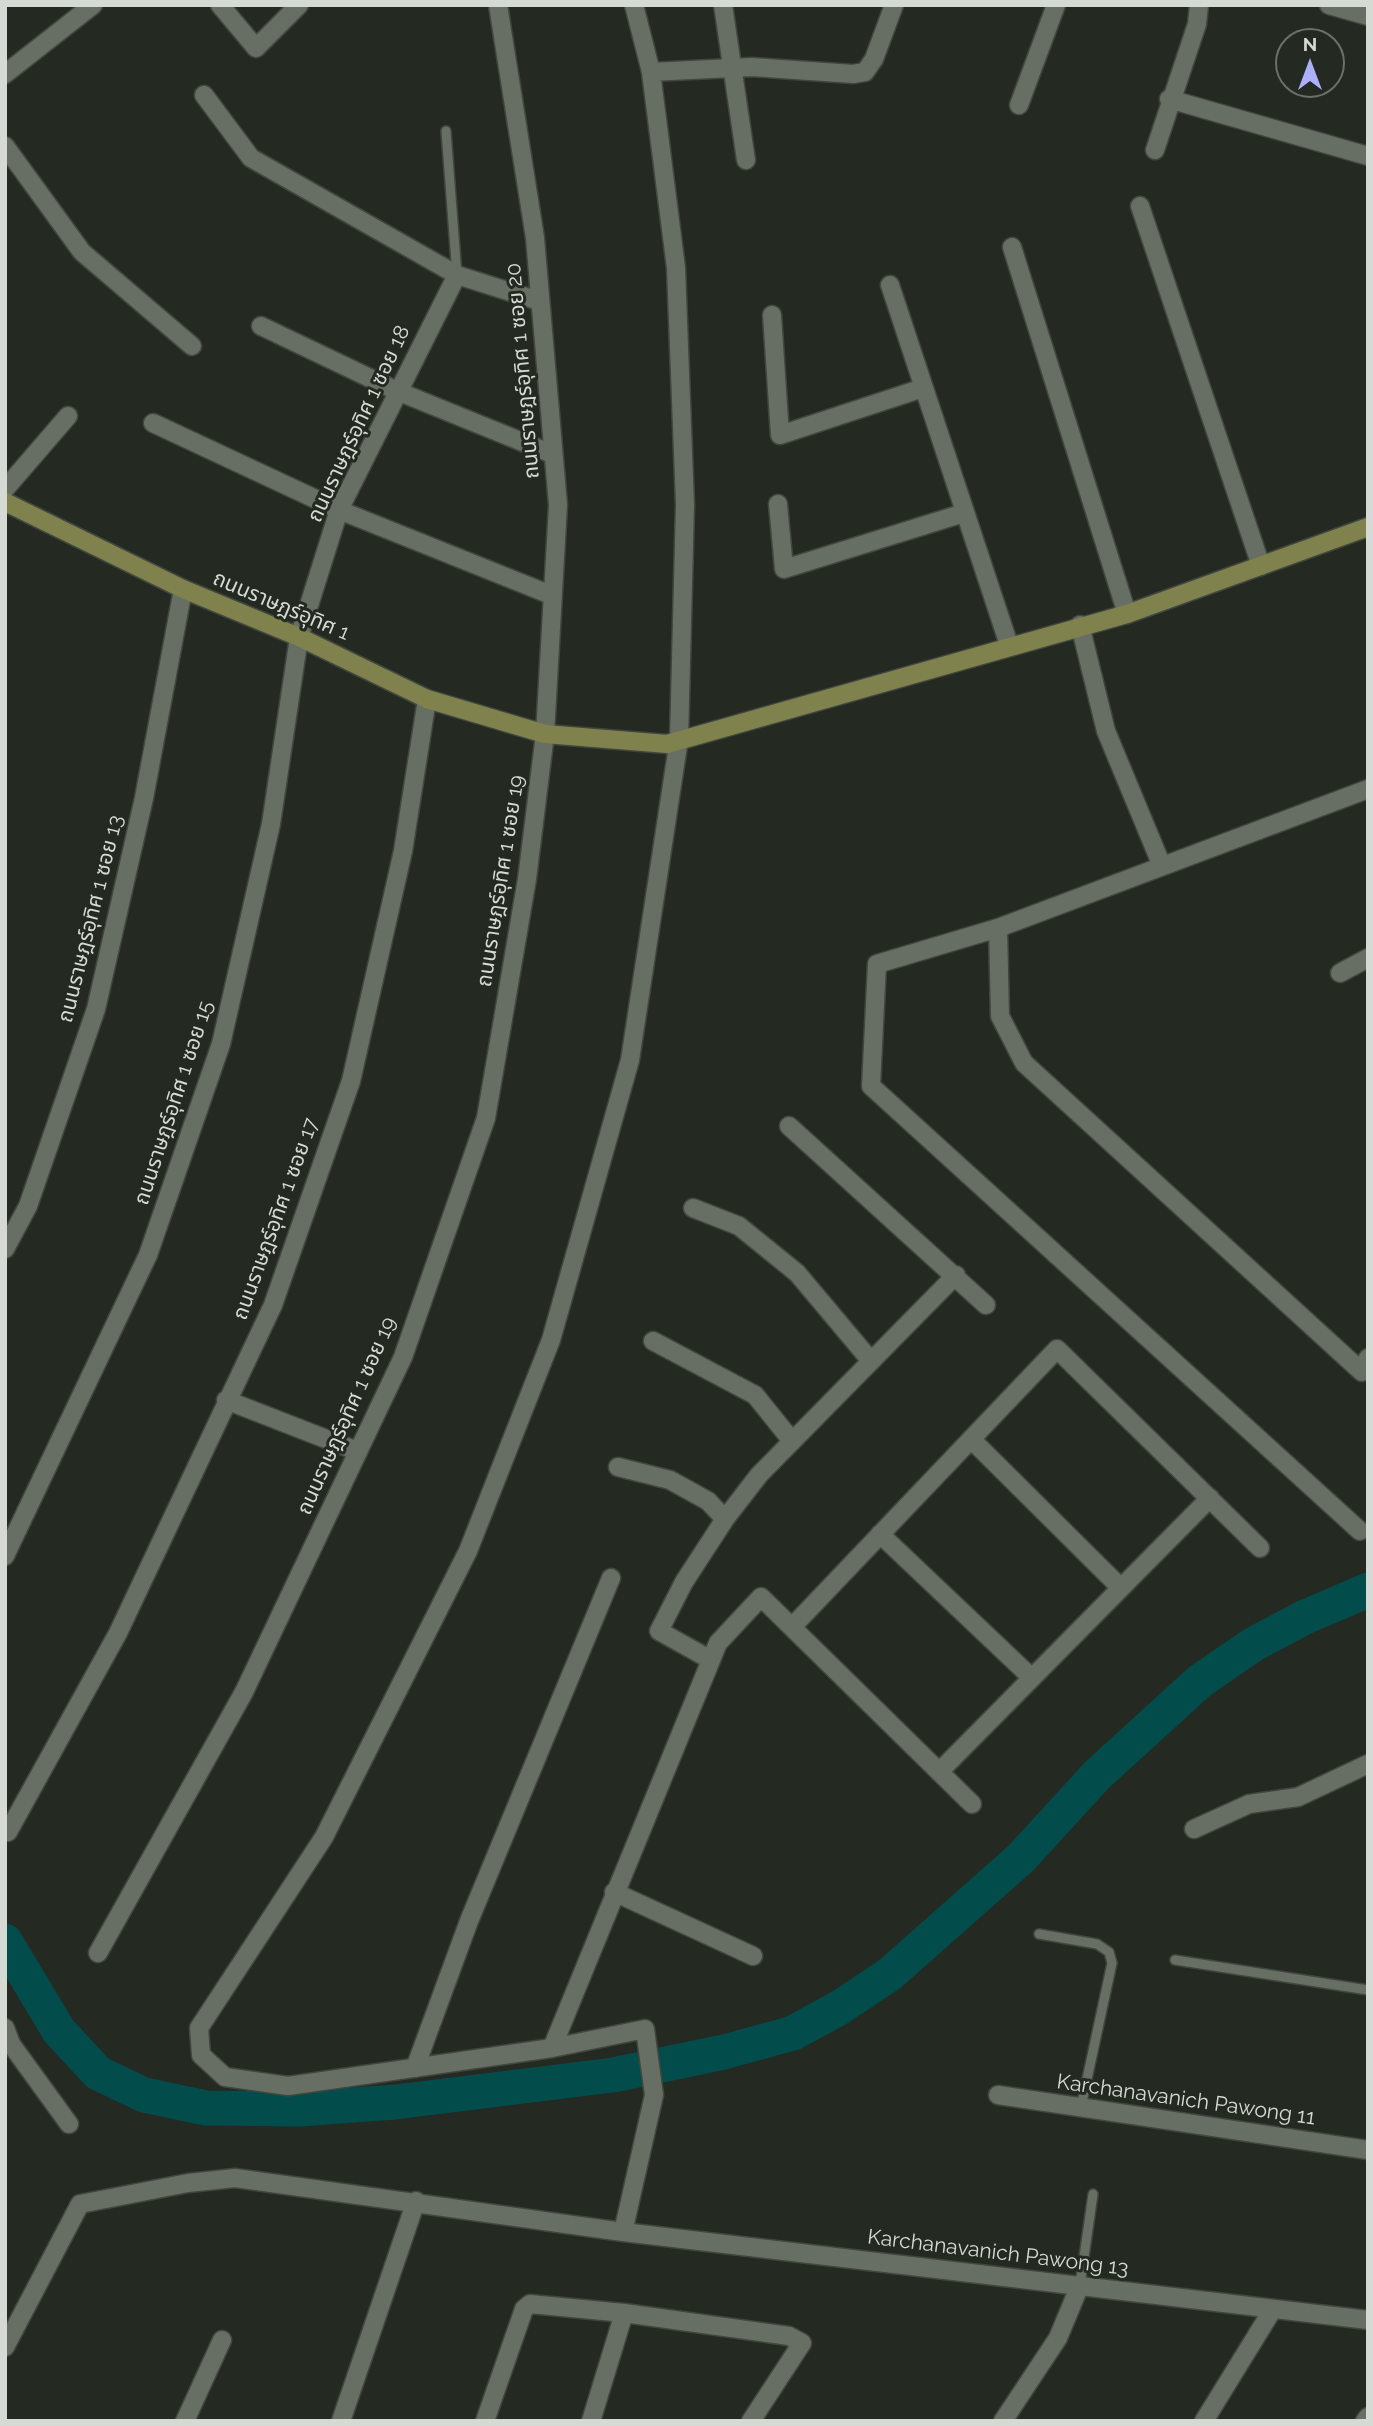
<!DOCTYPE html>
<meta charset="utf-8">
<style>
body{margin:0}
#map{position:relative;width:1373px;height:2426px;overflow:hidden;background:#242a21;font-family:Raleway,sans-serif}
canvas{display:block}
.frame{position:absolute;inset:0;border:7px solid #d6dad4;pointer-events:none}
.north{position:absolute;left:1275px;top:28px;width:70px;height:70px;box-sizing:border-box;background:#242a21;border:2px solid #6b7069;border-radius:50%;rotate:0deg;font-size:19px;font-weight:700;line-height:28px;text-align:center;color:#d6dad4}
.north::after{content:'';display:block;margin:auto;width:24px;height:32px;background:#acaffb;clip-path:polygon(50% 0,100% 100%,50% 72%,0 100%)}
</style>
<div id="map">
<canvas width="1373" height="2426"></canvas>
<div class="frame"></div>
<div class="north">N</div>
</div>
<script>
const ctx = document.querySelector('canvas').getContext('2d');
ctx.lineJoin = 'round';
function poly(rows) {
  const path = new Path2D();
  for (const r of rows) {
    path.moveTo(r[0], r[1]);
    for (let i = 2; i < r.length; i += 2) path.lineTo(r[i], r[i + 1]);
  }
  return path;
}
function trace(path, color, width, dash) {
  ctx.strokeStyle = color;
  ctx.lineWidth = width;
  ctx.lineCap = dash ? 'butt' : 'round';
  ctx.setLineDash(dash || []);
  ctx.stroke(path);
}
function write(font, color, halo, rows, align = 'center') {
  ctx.font = font + ' Raleway,"Noto Sans Thai",sans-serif';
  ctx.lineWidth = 6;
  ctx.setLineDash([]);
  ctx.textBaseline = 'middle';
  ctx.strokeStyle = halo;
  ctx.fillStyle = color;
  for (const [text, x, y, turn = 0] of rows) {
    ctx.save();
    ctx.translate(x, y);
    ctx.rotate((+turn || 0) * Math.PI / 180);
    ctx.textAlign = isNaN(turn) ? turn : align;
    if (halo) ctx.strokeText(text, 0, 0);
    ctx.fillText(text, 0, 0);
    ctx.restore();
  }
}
trace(poly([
 [5,1941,59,2031,98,2073,144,2095,206,2108,299,2109,395,2102,613,2075,724,2052,793,2033,839,2008,890,1974,1021,1858,1097,1775,1200,1681,1254,1644,1305,1617,1368,1590]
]), '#024c4c', 35);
const lane = poly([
 [446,131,457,275],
 [1039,1934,1097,1944,1109,1952,1112,1963,1081,2107],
 [1175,1960,1368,1990],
 [1080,2285,1093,2194]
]);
const street = poly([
 [220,5,256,48,299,5],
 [723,5,746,160],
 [1329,5,1368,16],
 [651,72,752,67,853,74,865,72,874,59,894,5],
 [5,74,93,5],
 [204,95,251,158,457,275,539,301],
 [1169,99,1368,156],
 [1019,105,1056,5],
 [5,146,82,252,192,346],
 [1155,150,1197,24,1199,5],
 [1140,206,1261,566],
 [1012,247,1127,614],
 [890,285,1009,645],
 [772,315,780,435,923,388],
 [261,326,397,391,552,454],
 [153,423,339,510,551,595],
 [5,489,68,416],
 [778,504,784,569,964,513],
 [1080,625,1106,731,1162,866],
 [998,928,1000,1016,1024,1063,1362,1372,1368,1358],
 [1340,973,1368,958],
 [789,1126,986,1305],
 [693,1208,739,1226,797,1273,871,1361],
 [5,1249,28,1206,96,1009,144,798,183,589],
 [653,1341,755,1395,792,1441],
 [226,1400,357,1451],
 [971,1439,1121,1588],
 [618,1467,670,1480,708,1501,725,1519],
 [1360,1531,871,1086,877,964,998,928,1368,789],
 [880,1534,1032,1678],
 [5,1556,148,1255,221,1044,271,824,299,637,339,510,457,275],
 [792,1627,1057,1349,1260,1548],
 [711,1660,659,1631,684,1582,725,1519,759,1475,956,1275],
 [939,1772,1210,1498],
 [1194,1829,1249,1804,1298,1797,1368,1764],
 [8,1832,118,1633,273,1305,351,1081,403,851,427,699],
 [614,1892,753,1956],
 [98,1953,244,1692,403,1357,486,1118,527,879,545,734,558,505,535,238,498,5],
 [5,2028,11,2044,69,2124],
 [552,2048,718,1643,761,1597,972,1804],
 [415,2068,469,1921,611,1578],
 [998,2095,1368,2150],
 [623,2232,654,2095,645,2029,552,2048,288,2086,225,2077,201,2055,199,2028,324,1837,468,1551,551,1340,630,1060,679,739,685,505,676,268,651,72,634,5],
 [5,2347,80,2204,188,2183,235,2178,623,2232,1368,2320],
 [185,2421,222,2340],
 [341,2421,416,2201],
 [485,2421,524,2309,530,2304,624,2313,789,2336,802,2343,751,2421],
 [591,2421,624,2313],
 [1003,2421,1058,2338,1080,2285],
 [1204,2421,1273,2309],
 [1365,2421,1368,2417]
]);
const secondary = poly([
 [5,502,183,589,299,637,427,699,545,734,667,744,1127,614,1368,527]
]);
trace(lane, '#41463f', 12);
trace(street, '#41463f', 21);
trace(secondary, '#41463f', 21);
trace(lane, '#676e64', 9);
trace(street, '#676e64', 18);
trace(secondary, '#7f824d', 18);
write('21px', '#d6dad4', '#242a21', [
 ["ถนนราษฎร์อุทิศ 1 ซอย 20",523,371,-95],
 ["ถนนราษฎร์อุทิศ 1 ซอย 18",359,424,-65],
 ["ถนนราษฎร์อุทิศ 1",281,606,23],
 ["ถนนราษฎร์อุทิศ 1 ซอย 19",501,881,-81],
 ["ถนนราษฎร์อุทิศ 1 ซอย 13",91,919,-76],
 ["ถนนราษฎร์อุทิศ 1 ซอย 15",174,1103,-72],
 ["ถนนราษฎร์อุทิศ 1 ซอย 17",276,1219,-70],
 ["ถนนราษฎร์อุทิศ 1 ซอย 19",347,1416,-66],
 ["Karchanavanich Pawong 11",1186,2100,8],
 ["Karchanavanich Pawong 13",998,2253,7]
]);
</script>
